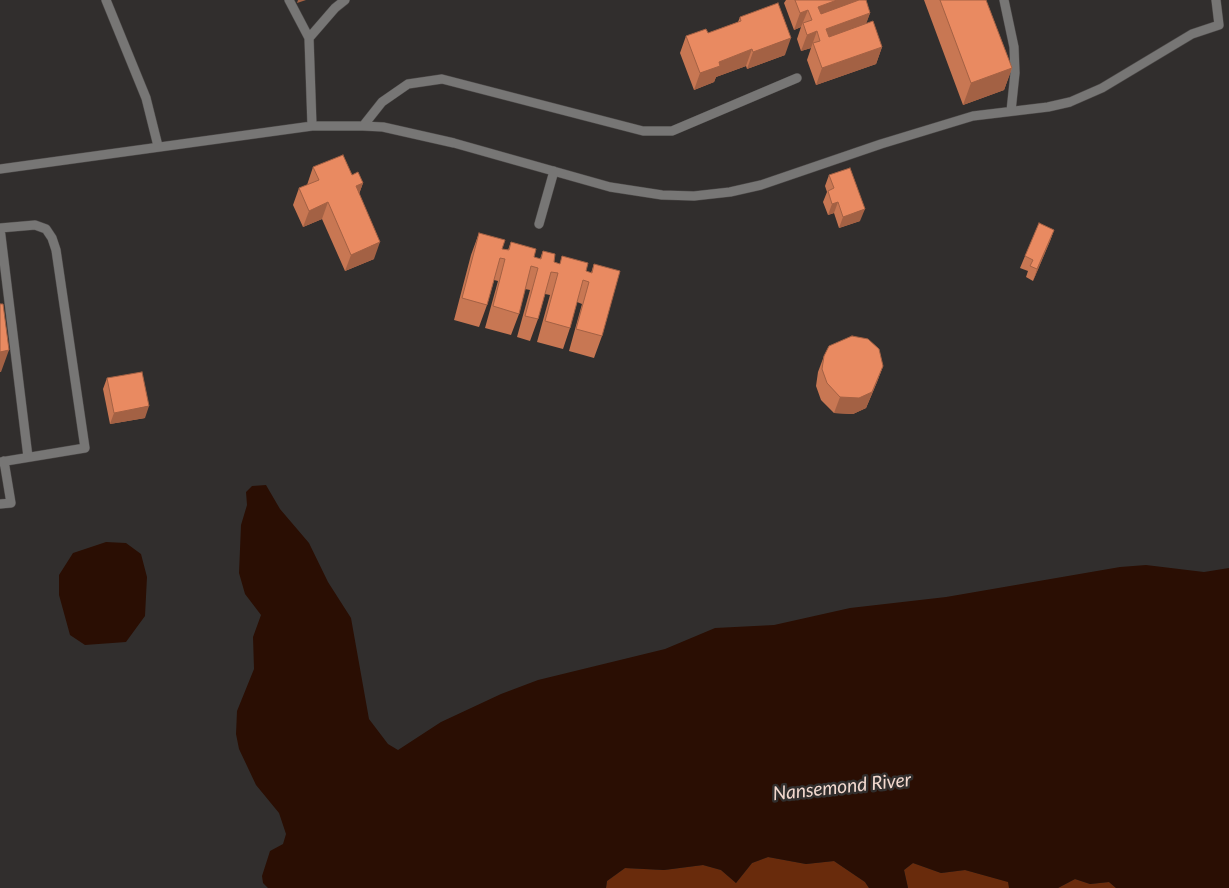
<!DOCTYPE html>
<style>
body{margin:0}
canvas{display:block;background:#312e2d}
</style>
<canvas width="1229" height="888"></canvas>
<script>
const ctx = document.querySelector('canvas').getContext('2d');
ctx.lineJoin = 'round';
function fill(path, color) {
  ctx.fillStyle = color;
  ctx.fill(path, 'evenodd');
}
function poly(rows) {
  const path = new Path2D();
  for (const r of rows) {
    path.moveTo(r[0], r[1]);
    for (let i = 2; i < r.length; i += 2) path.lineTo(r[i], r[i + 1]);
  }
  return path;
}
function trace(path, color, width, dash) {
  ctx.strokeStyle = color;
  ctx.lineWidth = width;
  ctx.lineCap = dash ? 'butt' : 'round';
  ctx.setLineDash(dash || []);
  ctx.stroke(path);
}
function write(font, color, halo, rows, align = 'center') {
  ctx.font = font + ' Lato,sans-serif';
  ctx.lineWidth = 5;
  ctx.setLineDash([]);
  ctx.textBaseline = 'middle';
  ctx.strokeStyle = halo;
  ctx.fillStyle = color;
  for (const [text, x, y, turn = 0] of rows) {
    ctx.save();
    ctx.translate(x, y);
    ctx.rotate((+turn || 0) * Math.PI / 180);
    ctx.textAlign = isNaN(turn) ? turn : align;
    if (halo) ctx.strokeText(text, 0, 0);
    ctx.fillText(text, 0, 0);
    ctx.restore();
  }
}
fill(poly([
 [768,857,806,864,834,861,865,882,869,888,606,888,607,881,625,868,664,870,703,865,721,870,736,883,752,863],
 [913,863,941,873,965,870,1009,882,1009,888,908,888,904,870],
 [1075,879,1090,884,1109,882,1116,888,1058,888]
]), '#692b0c');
fill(poly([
 [266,485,280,509,309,543,328,582,351,618,369,719,388,744,398,750,441,722,501,694,538,680,665,649,715,628,774,625,850,608,946,597,1120,567,1146,565,1204,572,1229,568,1229,888,1116,888,1109,882,1090,884,1075,879,1058,888,1009,888,1008,882,965,870,941,873,913,863,904,870,908,888,869,888,865,882,834,861,806,864,768,857,752,863,736,883,721,870,703,865,664,870,625,868,607,881,606,888,268,888,263,883,262,876,270,851,283,844,286,834,279,813,256,785,239,749,236,734,237,711,254,669,253,637,261,615,245,594,239,573,241,525,247,505,246,492,252,486],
 [106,542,126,543,141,554,147,577,145,616,126,642,85,645,70,635,59,595,59,575,73,553]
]), '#2a0e03');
const lane = poly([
 [106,0,146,98,158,146],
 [289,0,309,38],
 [1004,0,1014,47,1015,73,1011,111],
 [312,126,309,38,335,8,345,0],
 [363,126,382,102,408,84,442,79,643,131,672,131,797,78],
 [0,169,312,126,363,126,383,127,454,143,610,187,662,195,694,196,730,192,761,185,881,144,973,116,1048,107,1070,102,1102,88,1192,34,1219,25,1216,0],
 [539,224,554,171],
 [0,228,35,225,46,229,52,238,56,250,85,448,0,462],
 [0,228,28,457],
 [0,504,11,503,4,461]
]);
trace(lane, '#4d4a49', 10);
trace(lane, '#777675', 9);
fill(poly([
 [786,0,866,0,870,13,866,23,882,47,876,64,816,85,807,60,811,48,801,51,797,39,801,27,794,30,784,3],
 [924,0,986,0,1012,68,1004,90,963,105],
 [740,17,785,55,747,69,746,66,716,77,714,82,694,90,680,53,686,36,708,33,738,22],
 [313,167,352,175,363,183,359,194,374,259,345,271,322,219,303,227,293,205,299,188,307,185],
 [829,175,860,221,839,228,834,213,828,215,823,202,827,192,825,186],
 [1054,230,1050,241,1033,281,1026,277,1028,271,1020,268,1025,256],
 [479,233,502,249,508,250,511,242,534,257,540,259,543,251,554,262,560,264,562,256,586,271,591,273,594,264,602,336,594,358,569,351,582,304,577,302,570,328,563,349,537,342,550,295,545,294,538,319,530,341,517,337,530,290,525,289,519,314,511,335,485,328,498,281,494,280,487,305,479,327,454,320,471,255],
 [824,356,883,366,877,382,866,408,853,414,834,413,821,400,816,386,818,372],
 [107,378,145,418,110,424,103,389]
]), '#c87753');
fill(poly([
 [298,0,306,0,297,3],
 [837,0,861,0,812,23,818,7],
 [808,10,801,27,794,30,800,13],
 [870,13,864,30,820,45,826,29],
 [817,31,811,48,801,51,807,35],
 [791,38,785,55,747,69,753,52],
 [882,47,876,64,816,85,822,68],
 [752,49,746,66,716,77,714,82,694,90,700,73,719,62],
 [1012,68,1004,90,963,105,971,83],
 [363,183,357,199,356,186],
 [328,202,322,219,303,227,309,211],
 [838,202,834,213,828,215,832,204],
 [865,209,860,221,839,228,843,217],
 [1054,230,1050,241,1033,281,1037,269],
 [380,242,374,259,345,271,351,255],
 [9,350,1,372,0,372,0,352],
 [883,366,877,382,866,408,853,414,834,413,840,397],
 [149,406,145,418,110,424,114,413]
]), '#a36144');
const building = poly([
 [795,0,837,0,818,7,821,14,859,0,866,0,870,13,826,29,829,37,873,21,882,47,822,68,813,43,820,41,817,31,807,35,803,23,812,20,808,10,800,13,795,0],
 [940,0,986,0,1012,68,971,83,940,0],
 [778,3,791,38,753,52,752,49,719,62,720,66,700,73,686,36,706,29,708,33,741,21,740,17,778,3],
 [343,155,352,175,358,172,363,183,356,186,380,242,351,255,328,202,309,211,299,188,319,180,313,167,343,155],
 [850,168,865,209,843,217,838,202,832,204,828,191,834,188,829,175,850,168],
 [1039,223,1054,230,1037,269,1030,266,1033,260,1025,256,1039,223],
 [479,233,505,240,502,249,509,250,511,242,536,249,534,257,541,259,543,251,555,254,554,262,560,264,562,256,588,263,586,271,592,273,594,264,620,271,602,336,576,329,589,282,583,280,570,328,545,321,558,273,551,272,538,319,525,316,538,268,531,266,519,314,493,306,505,259,500,258,487,305,462,298,479,233],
 [0,304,3,304,9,350,0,352,0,304],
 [852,336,868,339,879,349,883,366,872,392,859,398,840,397,827,383,822,369,824,356,829,346,852,336],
 [142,372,149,406,114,413,107,378,142,372]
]);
fill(building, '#e98a61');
trace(building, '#a36144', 1);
write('italic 19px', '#f2d8ce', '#312e2d', [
 ["Nansemond River",842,787,-6]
]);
</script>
